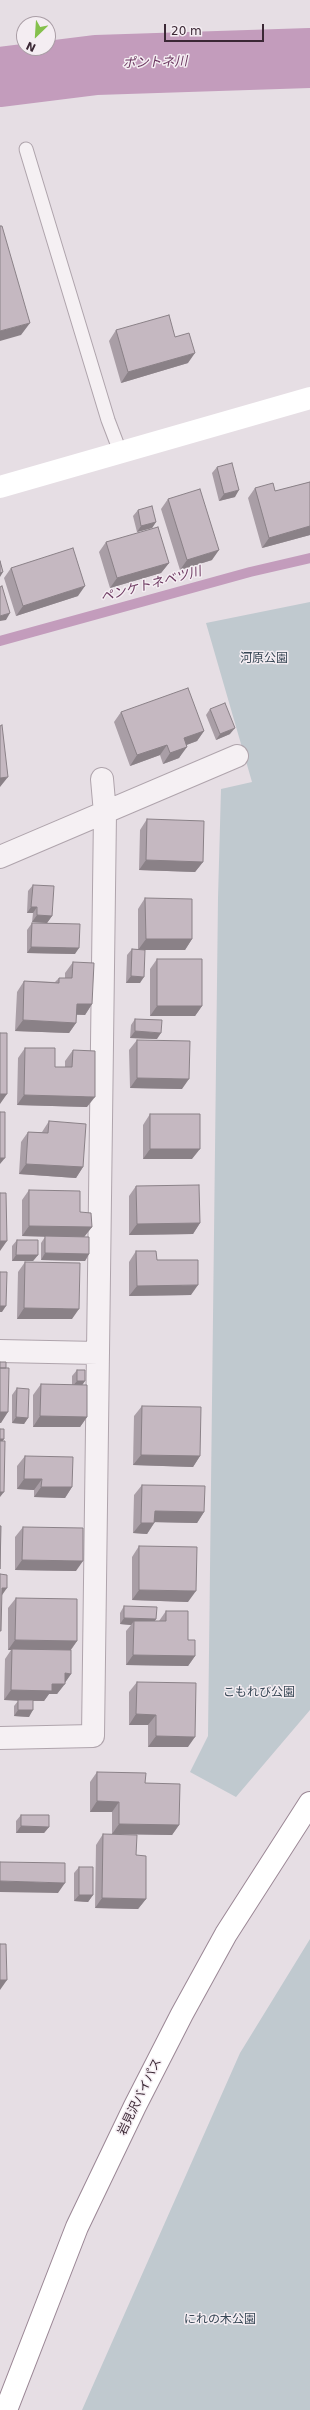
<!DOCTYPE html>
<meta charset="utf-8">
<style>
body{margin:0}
#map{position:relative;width:310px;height:2410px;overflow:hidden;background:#e6dee4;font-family:"DejaVu Sans",sans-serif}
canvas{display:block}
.north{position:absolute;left:16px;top:16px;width:40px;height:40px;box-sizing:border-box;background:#f4edf2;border:1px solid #aa9ea6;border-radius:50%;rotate:205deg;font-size:11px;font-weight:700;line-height:16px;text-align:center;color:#3b2835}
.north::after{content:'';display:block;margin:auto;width:14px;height:18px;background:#85c04d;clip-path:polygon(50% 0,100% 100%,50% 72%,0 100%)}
.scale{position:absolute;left:164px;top:24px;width:100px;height:18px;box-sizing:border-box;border:2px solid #3b2835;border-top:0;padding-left:5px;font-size:12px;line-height:14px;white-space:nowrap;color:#3b2835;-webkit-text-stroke:3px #f4edf2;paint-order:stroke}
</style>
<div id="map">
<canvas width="310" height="2410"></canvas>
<div class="north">N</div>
<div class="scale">20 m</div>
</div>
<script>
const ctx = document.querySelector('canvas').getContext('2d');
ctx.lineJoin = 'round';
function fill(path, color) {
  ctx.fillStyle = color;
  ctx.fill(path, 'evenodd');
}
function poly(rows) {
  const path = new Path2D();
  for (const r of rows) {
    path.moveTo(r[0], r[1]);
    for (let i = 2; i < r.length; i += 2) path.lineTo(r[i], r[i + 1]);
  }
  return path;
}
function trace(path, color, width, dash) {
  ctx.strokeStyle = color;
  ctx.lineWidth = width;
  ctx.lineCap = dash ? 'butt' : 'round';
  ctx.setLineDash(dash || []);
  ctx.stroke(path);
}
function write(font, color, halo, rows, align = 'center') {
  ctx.font = font + ' "DejaVu Sans","Noto Sans JP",sans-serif';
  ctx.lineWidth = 3;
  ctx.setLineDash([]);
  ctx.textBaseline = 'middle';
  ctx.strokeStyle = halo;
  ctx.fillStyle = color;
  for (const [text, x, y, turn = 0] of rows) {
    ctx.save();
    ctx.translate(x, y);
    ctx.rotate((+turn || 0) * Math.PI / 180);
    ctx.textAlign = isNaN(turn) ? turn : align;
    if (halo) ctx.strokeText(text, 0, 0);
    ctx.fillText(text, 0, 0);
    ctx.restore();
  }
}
fill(poly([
 [310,602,310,1710,236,1797,190,1772,208,1736,218,898,221,789,252,782,206,623],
 [310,1939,310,2410,82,2410,240,2053]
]), '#c0c9cf');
trace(poly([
 [0,641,250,572,310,558]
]), '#c39cbc', 10);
trace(poly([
 [0,77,96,65,310,58]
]), '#c39cbc', 60);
const lane = poly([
 [26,149,108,420,121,454]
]);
const street = poly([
 [0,857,237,756],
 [0,1351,98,1353],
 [0,1738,93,1736,105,813,102,779]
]);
const highway = poly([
 [6,2410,77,2227,135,2106,182,2014,226,1934,310,1803]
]);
trace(lane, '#afa4ac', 15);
trace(street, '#afa4ac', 24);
trace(highway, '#9b8795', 24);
trace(lane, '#f5f0f3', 13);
trace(street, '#f5f0f3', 22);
trace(poly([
 [0,487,310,398]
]), '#fff', 22);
trace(highway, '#fff', 22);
fill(poly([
 [116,330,175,337,188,363,121,383,109,341],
 [217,467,235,497,219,501,212,473],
 [310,482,310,535,262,548,248,498,255,488,275,491],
 [168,499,212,560,180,570,161,509],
 [138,510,156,522,152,528,137,532,133,516],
 [106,542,169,563,161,573,110,588,99,552],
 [11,568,78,596,16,616,4,578],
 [210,709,230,734,216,740,206,715],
 [121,712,204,731,197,741,186,745,179,758,163,764,160,755,130,766,114,722],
 [147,819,203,862,195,872,139,870,140,830],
 [33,885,52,916,47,923,32,922,33,913,27,913,28,891],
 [145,898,192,939,185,950,144,950,140,983,126,983,127,955,132,949,138,949,138,909],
 [32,923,75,954,27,953,27,930],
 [157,959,202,1006,195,1016,150,1016,150,969],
 [73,962,92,1004,85,1015,76,1015,76,1023,69,1033,15,1031,17,992,24,981,55,982,59,978,65,978,65,973],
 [135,1019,157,1039,130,1038,131,1025],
 [137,1040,182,1089,130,1088,129,1050],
 [25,1048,55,1067,65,1067,65,1061,73,1050,87,1107,17,1105,18,1058],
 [150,1114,192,1159,143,1159,143,1125],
 [49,1121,83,1167,76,1178,19,1174,21,1142,28,1132,42,1132],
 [136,1186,200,1223,193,1234,129,1235,129,1196],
 [29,1190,80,1212,92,1227,84,1237,89,1254,85,1261,41,1260,41,1243,45,1237,22,1236,22,1200],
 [17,1240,38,1255,33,1261,12,1261,12,1246],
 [136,1251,157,1260,191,1295,129,1296,129,1262],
 [25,1262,72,1319,17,1319,18,1272],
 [77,1370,82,1385,87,1417,80,1427,33,1427,33,1395,41,1384,72,1385,72,1376],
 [17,1388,28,1418,24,1424,12,1423,12,1395],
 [142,1406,200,1456,193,1467,133,1465,134,1416],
 [25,1456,72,1487,65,1498,34,1497,34,1490,17,1489,17,1466],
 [142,1485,204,1512,197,1523,155,1522,147,1534,133,1533,134,1495],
 [23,1527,76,1571,15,1570,15,1537],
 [139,1546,188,1602,132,1600,132,1557],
 [16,1598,77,1641,71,1650,71,1674,57,1694,49,1694,44,1701,33,1701,29,1717,14,1716,14,1706,18,1701,4,1700,5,1659,11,1650,8,1650,8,1608],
 [124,1606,156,1619,155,1621,159,1621,166,1611,188,1640,195,1656,188,1666,126,1665,126,1631,131,1625,120,1624,120,1613],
 [137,1682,188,1747,148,1747,148,1725,129,1725,129,1692],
 [97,1772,145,1783,179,1825,172,1835,112,1834,112,1812,90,1812,90,1782],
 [21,1815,49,1827,44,1833,16,1833,16,1821],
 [103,1834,146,1899,138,1909,95,1908,96,1845],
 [79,1867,93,1895,88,1902,74,1901,74,1873]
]), '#a99ea6');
fill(poly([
 [30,323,21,335,0,341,0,331],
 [195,353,188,363,121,383,128,372],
 [239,490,235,497,219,501,224,494],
 [156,522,152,528,137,532,141,526],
 [310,526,310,535,262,548,269,538],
 [219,550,212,560,180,570,187,560],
 [169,563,161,573,110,588,117,578],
 [3,572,0,577,0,573],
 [85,586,78,596,16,616,23,606],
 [10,613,6,620,0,621,0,616],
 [235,728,230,734,216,740,220,734],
 [204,731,197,741,176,749,184,738],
 [167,745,160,755,130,766,137,755],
 [187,747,179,758,163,764,170,753],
 [8,777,0,787,0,778],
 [146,860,203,862,195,872,139,870],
 [31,907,37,907,33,913,27,913],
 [37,915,52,916,47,923,32,922],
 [146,939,192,939,185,950,138,950],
 [31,947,79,948,75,954,27,953],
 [131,976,144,977,140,983,126,983],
 [77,1004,92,1004,85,1015,70,1014],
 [157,1006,202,1006,195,1016,150,1016],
 [23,1020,76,1023,69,1033,15,1031],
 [135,1031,161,1033,157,1039,130,1038],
 [137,1078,189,1079,182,1089,130,1088],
 [0,1094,7,1094,0,1104],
 [24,1095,95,1097,87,1107,17,1105],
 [150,1149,200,1149,192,1159,143,1159],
 [0,1158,5,1158,0,1164],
 [26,1164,83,1167,76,1178,19,1174],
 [200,1223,193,1234,129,1235,137,1224],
 [29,1226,92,1227,84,1237,22,1236],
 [0,1241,7,1241,0,1251],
 [45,1253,89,1254,85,1261,41,1260],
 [16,1255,38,1255,33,1261,12,1261],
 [198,1285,191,1295,129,1296,137,1286],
 [0,1306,6,1306,2,1312,0,1312],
 [24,1308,79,1309,72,1319,17,1319],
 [77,1381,85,1381,81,1387,72,1387],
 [0,1412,8,1412,1,1423,0,1423],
 [40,1416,87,1417,80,1427,33,1427],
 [16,1417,28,1418,24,1424,12,1423],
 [0,1439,4,1439,0,1445],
 [141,1455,200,1456,193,1467,133,1465],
 [24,1479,42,1479,34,1490,17,1489],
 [41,1487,72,1487,65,1498,34,1497],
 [0,1492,4,1492,0,1497],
 [155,1511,204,1512,197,1523,148,1522],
 [141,1523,154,1523,147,1534,133,1533],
 [22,1560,83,1561,76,1571,15,1570],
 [2,1588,7,1588,0,1598],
 [139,1590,196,1591,188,1602,132,1600],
 [124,1618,156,1619,152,1625,134,1621,131,1625,120,1624],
 [15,1640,77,1641,69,1652,12,1649,11,1650,8,1650],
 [133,1655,195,1656,188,1666,126,1665],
 [65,1673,71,1674,64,1684],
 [52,1684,65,1684,57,1694,49,1694,44,1701,4,1700,11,1690],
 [18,1710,33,1710,29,1717,14,1716],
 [136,1714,156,1715,148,1725,129,1725],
 [156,1736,195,1737,188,1747,148,1747],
 [97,1801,119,1802,112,1812,90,1812],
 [119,1824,179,1825,172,1835,112,1834],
 [21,1826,49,1827,44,1833,16,1833],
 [0,1881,65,1883,58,1893,0,1892],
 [79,1895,93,1895,88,1902,74,1901],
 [102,1898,146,1899,138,1909,95,1908],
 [0,1980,7,1980,0,1990]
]), '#8a8187');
const building = poly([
 [0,226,2,226,30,323,0,331,0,226],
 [169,315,175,337,189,333,195,353,128,372,116,330,169,315],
 [232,463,239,490,224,494,217,467,232,463],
 [310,482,310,526,269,538,255,488,273,483,275,491,310,482],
 [200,489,219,550,187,560,168,499,200,489],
 [152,506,156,522,141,526,138,510,152,506],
 [158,527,169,563,117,578,106,542,158,527],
 [73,548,85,586,23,606,11,568,73,548],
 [0,561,3,572,0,573,0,561],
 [2,586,10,613,0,616,0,587,2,586],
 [188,688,204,731,184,738,187,747,170,753,167,745,137,755,121,712,188,688],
 [225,703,235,728,220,734,210,709,225,703],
 [2,725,8,777,0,778,0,726,2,725],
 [147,819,204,821,203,862,146,860,147,819],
 [33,885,54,886,52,916,37,915,37,907,31,907,33,885],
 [145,898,192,899,192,939,146,939,145,898],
 [32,923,80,924,79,948,31,947,32,923],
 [132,949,145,950,144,977,131,976,132,949],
 [157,959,202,959,202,1006,157,1006,157,959],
 [73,962,94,963,92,1004,77,1004,76,1023,23,1020,24,981,59,983,59,978,72,978,73,962],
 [135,1019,162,1020,161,1033,135,1031,135,1019],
 [0,1033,7,1033,7,1094,0,1094,0,1033],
 [137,1040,190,1041,189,1079,137,1078,137,1040],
 [25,1048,55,1048,55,1067,72,1067,73,1050,95,1051,95,1097,24,1095,25,1048],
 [0,1112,5,1112,5,1158,0,1158,0,1112],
 [150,1114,200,1114,200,1149,150,1149,150,1114],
 [49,1121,86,1124,83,1167,26,1164,28,1132,48,1133,49,1121],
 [199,1185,200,1223,137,1224,136,1186,199,1185],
 [29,1190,80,1191,80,1212,91,1213,92,1227,29,1226,29,1190],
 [0,1193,6,1193,7,1241,0,1241,0,1193],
 [45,1236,89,1237,89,1254,45,1253,45,1236],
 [17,1240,38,1240,38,1255,16,1255,17,1240],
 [136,1251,156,1251,157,1260,198,1260,198,1285,137,1286,136,1251],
 [25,1262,80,1263,79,1309,24,1308,25,1262],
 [0,1272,7,1272,6,1306,0,1306,0,1272],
 [0,1362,6,1362,6,1368,0,1368,0,1362],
 [0,1368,9,1368,8,1412,0,1412,0,1368],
 [77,1370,85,1370,85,1381,77,1381,77,1370],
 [41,1384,87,1385,87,1417,40,1416,41,1384],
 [17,1388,29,1389,28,1418,16,1417,17,1388],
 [142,1406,201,1407,200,1456,141,1455,142,1406],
 [0,1429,4,1429,4,1439,0,1439,0,1429],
 [0,1441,5,1441,4,1492,0,1492,0,1441],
 [25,1456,73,1457,72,1487,41,1487,42,1479,24,1479,25,1456],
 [142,1485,205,1486,204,1512,155,1511,154,1523,141,1523,142,1485],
 [0,1526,1,1526,0,1569,0,1526],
 [23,1527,83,1528,83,1561,22,1560,23,1527],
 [139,1546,197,1547,196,1591,139,1590,139,1546],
 [0,1574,7,1575,7,1588,2,1588,1,1631,0,1631,0,1574],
 [16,1598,77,1599,77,1641,15,1640,16,1598],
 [124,1606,157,1607,156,1619,124,1618,124,1606],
 [166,1611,188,1611,188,1640,195,1640,195,1656,133,1655,134,1621,166,1621,166,1611],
 [12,1649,71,1650,71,1674,65,1673,65,1684,52,1684,52,1691,11,1690,12,1649],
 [137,1682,196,1683,195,1737,156,1736,156,1715,136,1714,137,1682],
 [18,1700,33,1700,33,1710,18,1710,18,1700],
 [97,1772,146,1773,145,1783,180,1784,179,1825,119,1824,119,1802,97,1801,97,1772],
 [21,1815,49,1815,49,1827,21,1826,21,1815],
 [103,1834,137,1835,136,1855,146,1856,146,1899,102,1898,103,1834],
 [0,1862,65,1863,65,1883,0,1881,0,1862],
 [79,1867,93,1867,93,1895,79,1895,79,1867],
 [0,1944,6,1944,7,1980,0,1980,0,1944]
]);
fill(building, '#c5b8c1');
trace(building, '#8a8187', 1);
write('12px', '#374755', '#f4edf2', [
 ["河原公園",264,659],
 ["こもれび公園",259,1693],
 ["にれの木公園",220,2320]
]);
write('12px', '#3b2835', '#f4edf2', [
 ["岩見沢バイパス",140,2097,-64]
]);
write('italic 13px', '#6b375f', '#f4edf2', [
 ["ポントネ川",155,63,-2],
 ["ペンケトネベツ川",151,585,-15]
]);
</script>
